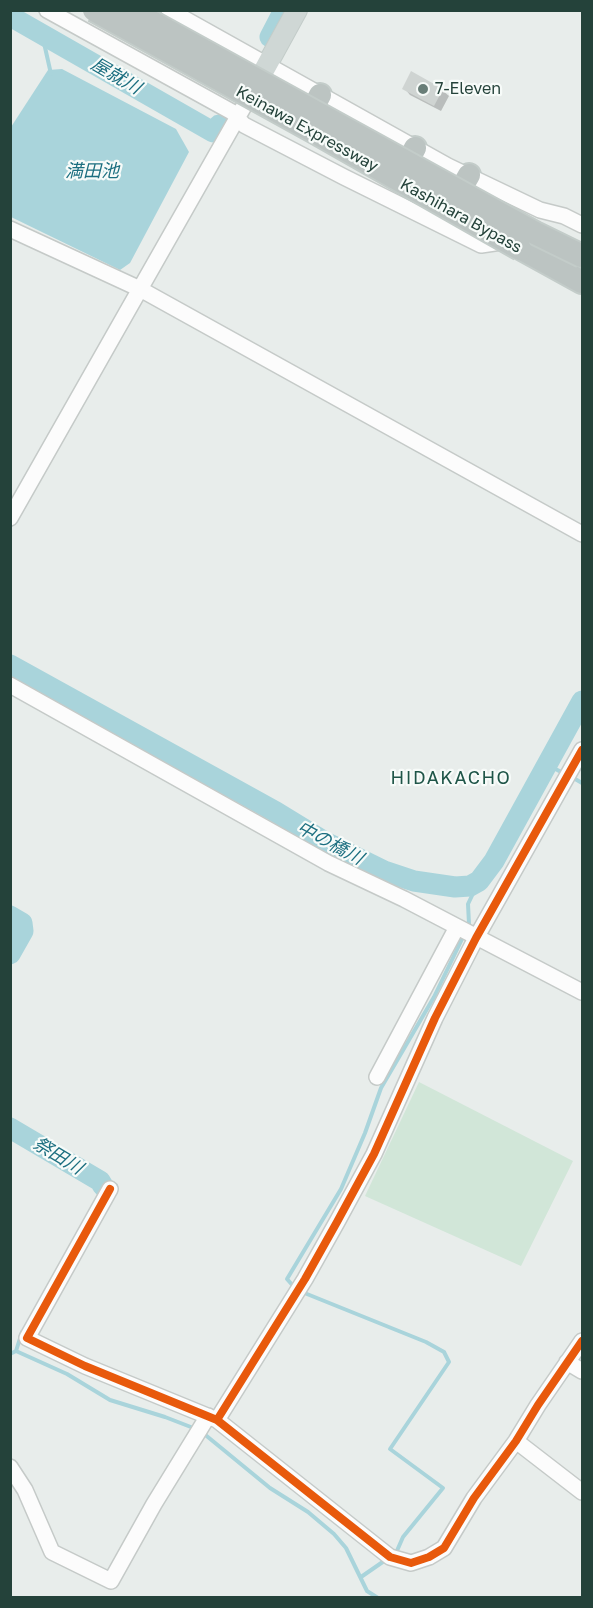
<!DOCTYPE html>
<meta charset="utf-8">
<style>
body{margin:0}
#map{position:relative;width:593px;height:1608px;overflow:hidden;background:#e8edeb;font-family:"Golos Text",sans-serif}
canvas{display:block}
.frame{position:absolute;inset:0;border:12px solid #24423a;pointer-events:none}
</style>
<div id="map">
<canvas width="593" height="1608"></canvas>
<div class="frame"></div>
</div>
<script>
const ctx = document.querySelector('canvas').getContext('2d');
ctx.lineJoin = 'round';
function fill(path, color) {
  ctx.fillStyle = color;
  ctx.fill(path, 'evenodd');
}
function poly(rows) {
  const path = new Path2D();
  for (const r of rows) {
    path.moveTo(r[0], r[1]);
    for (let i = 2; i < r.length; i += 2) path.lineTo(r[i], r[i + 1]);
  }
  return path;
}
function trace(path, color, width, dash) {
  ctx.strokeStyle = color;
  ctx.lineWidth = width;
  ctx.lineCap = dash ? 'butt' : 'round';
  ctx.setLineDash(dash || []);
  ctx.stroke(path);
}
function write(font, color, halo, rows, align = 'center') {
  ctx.font = font + ' "Golos Text","Noto Sans JP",sans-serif';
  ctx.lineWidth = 4.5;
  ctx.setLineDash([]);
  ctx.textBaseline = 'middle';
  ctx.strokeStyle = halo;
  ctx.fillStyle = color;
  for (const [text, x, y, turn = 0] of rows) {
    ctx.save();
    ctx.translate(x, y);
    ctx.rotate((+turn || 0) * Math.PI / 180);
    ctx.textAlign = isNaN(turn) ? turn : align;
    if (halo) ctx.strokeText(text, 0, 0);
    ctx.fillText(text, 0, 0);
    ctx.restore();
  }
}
fill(poly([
 [419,1082,573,1161,521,1266,365,1196]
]), '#d1e6d8');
fill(poly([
 [62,69,176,129,189,152,130,263,120,270,11,217,11,127,48,70]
]), '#a9d4db');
fill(poly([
 [404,88,442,90,449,96,441,111,410,95]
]), '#0003');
trace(poly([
 [42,34,51,74],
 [548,765,563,773],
 [570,776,582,783],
 [467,928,469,924,468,904,479,881],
 [295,1288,287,1279,341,1189,365,1133,381,1088,434,997,464,935],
 [302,1292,426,1342,444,1352,449,1362,390,1449,443,1488,403,1537,396,1553],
 [16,1351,67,1374,110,1400,165,1417,196,1429],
 [10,1354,16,1351,22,1332],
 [203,1433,270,1488,308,1512,334,1534,346,1548,367,1591,378,1598],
 [361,1577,387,1559]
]), '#a9d4db', 4);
trace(poly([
 [10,16,213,132,219,125],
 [270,37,284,10],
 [10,665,276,812,325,842,384,871,414,881,455,887,470,886,479,881,494,861,582,701],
 [10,916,22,923,23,931,10,954],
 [10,1128,100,1181,103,1186]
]), '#a9d4db', 21);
fill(poly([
 [411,71,443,89,434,106,402,89]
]), '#cfd4d2');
const minor = poly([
 [47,10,232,112,244,125,344,177,481,245,508,241],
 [169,10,448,166,540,210,564,216,582,225],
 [248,99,140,289,582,534],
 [10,229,140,289,10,518],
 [10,685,328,863,404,899,582,992],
 [377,1077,457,927],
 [110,1189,27,1338,85,1366,217,1420,390,1557,411,1563,429,1557,444,1548,474,1498,516,1441,538,1405,582,1341],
 [567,1362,582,1371],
 [217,1420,305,1279,337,1222,374,1154,435,1018,476,938,582,750],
 [516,1441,582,1492],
 [10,1467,25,1490,52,1552,111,1581,154,1504,208,1416]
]);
const major = poly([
 [251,94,297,10]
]);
const highway = poly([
 [313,108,320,95],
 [408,161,415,148],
 [461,189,469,175],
 [504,239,582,282]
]);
trace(minor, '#c5cac8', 18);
trace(major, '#c3ccc9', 22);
trace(highway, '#c3ccc9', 26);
trace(minor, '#fcfcfc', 15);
trace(major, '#cfd7d5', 20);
trace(highway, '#bcc4c2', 22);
const highwayBridge = poly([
 [94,10,313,131,520,249],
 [130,10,535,233,582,256]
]);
trace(highwayBridge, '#c3ccc9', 26, []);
trace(highwayBridge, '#bcc4c2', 22);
trace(poly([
 [110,1189,27,1338,85,1366,217,1420,390,1557,411,1563,429,1557,444,1548,474,1498,516,1441,538,1405,582,1341],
 [217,1420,305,1279,337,1222,374,1154,435,1018,476,938,582,750]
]), '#e8590c', 8);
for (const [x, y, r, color] of [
 [423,89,6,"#697e78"]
]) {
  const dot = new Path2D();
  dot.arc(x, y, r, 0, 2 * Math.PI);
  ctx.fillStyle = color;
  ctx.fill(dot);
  trace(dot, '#f7fbf9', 2);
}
write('16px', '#24423a', '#f7fbf9', [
 ["7-Eleven",435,89]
], 'left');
write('16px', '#24423a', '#f7fbf9', [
 ["Keinawa Expressway",307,129,29],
 ["Kashihara Bypass",461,216,29]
]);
write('italic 18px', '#1c6f80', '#f7fbf9', [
 ["屋就川",116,76,30],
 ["満田池",92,171],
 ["中の橋川",330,843,28],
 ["祭田川",58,1156,31]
]);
ctx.letterSpacing = '1.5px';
write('18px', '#1f5548', '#f7fbf9', [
 ["HIDAKACHO",451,778]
]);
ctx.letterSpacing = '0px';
</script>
